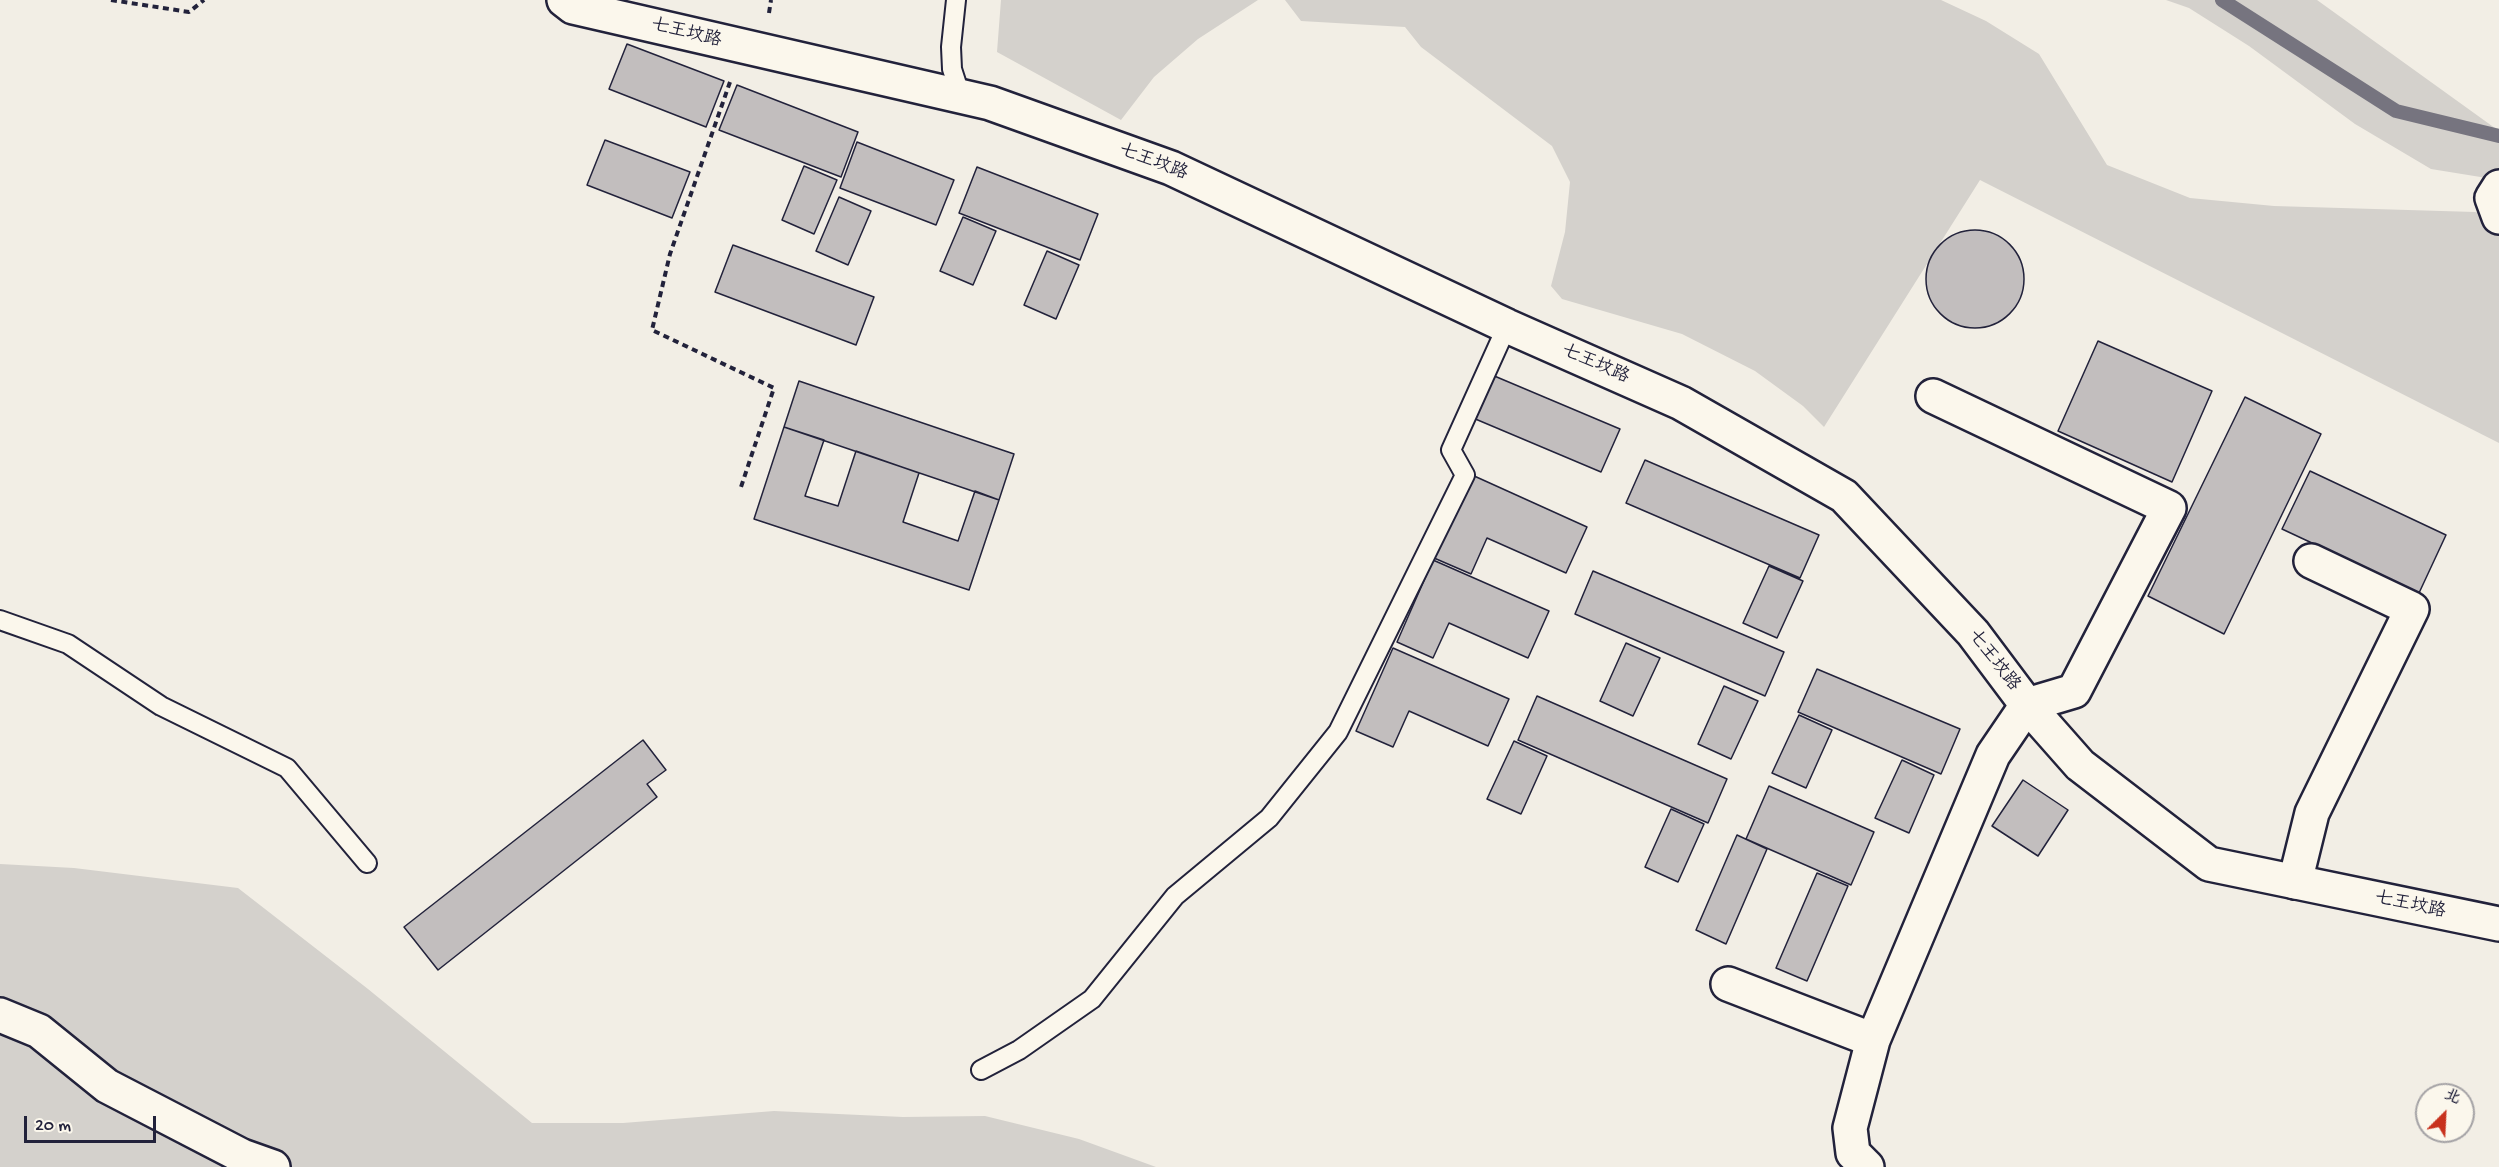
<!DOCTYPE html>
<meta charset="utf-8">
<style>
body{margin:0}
#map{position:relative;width:2499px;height:1167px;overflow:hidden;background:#f2eee5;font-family:"Gochi Hand","LXGW WenKai TC",sans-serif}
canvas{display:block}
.north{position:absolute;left:2415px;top:1083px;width:60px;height:60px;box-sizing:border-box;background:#fbf7ec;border:2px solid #a4a2a5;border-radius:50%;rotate:24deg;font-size:16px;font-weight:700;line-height:24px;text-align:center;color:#22223b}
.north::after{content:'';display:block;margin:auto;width:21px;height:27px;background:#c8321e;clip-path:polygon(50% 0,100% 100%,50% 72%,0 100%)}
.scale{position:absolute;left:24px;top:1116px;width:132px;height:27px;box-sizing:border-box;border:3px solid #22223b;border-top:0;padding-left:8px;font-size:18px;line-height:21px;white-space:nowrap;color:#22223b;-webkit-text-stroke:4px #fbf7ec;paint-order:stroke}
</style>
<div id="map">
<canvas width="2499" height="1167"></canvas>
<div class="north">北</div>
<div class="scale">20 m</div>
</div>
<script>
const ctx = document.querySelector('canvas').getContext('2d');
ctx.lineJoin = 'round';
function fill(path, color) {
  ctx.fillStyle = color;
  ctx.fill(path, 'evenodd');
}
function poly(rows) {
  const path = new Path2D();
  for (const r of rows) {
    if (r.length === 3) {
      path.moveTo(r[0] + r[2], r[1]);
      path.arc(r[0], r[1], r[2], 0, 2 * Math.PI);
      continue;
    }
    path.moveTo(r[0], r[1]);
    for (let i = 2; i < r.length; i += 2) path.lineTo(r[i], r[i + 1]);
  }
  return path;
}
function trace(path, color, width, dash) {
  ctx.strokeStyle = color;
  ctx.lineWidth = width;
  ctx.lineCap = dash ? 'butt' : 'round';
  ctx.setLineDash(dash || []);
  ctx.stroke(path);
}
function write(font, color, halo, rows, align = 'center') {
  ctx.font = font + ' "Gochi Hand","LXGW WenKai TC",sans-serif';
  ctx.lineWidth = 5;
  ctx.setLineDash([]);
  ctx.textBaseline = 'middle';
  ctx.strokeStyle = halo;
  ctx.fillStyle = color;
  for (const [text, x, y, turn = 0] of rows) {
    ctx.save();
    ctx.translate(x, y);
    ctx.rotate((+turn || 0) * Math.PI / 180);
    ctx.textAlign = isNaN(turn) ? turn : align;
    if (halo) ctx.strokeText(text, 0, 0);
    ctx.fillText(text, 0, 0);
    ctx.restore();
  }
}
fill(poly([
 [1001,0,1258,0,1198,39,1154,77,1121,120,997,52],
 [1285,0,1941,0,1986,21,2039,54,2107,165,2190,198,2274,206,2475,212,2499,217,2499,443,1980,180,1824,427,1803,406,1755,371,1682,334,1562,299,1551,286,1565,232,1570,182,1552,146,1421,47,1405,27,1301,21],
 [2166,0,2317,0,2499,131,2499,180,2431,169,2355,124,2249,46,2189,8],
 [0,864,74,868,238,888,368,989,532,1123,623,1123,774,1111,903,1117,985,1116,1079,1139,1156,1167,0,1167]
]), '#d4d1cc');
trace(poly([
 [2222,0,2396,111,2499,136]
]), '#76747f', 14);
const building = poly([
 [627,44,724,81,706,127,609,89,627,44],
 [737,85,858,132,841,177,719,130,737,85],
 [605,140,690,172,672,218,587,185,605,140],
 [857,142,954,180,936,225,840,188,857,142],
 [804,166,837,180,814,234,782,220,804,166],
 [977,167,1098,214,1080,260,959,213,977,167],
 [839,197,871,211,848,265,816,251,839,197],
 [963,217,996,231,973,285,940,271,963,217],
 [1975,279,49],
 [733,245,874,297,856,345,715,292,733,245],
 [1047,251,1079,265,1056,319,1024,305,1047,251],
 [2098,341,2212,391,2172,482,2058,431,2098,341],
 [1492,375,1620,429,1601,472,1473,418,1492,375],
 [799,381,1014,454,999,500,784,427,799,381],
 [2245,397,2321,434,2224,634,2148,596,2245,397],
 [784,427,824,440,805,496,838,506,856,451,919,473,903,522,958,541,975,491,999,500,969,590,754,519,784,427],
 [1645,460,1819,535,1800,578,1626,503,1645,460],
 [2310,471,2446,535,2419,593,2282,529,2310,471],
 [1472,475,1587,527,1566,573,1487,538,1471,574,1434,558,1472,475],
 [1433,560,1549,611,1528,658,1449,623,1433,658,1397,642,1433,560],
 [1769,566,1803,581,1777,638,1743,623,1769,566],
 [1593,571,1784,652,1765,696,1575,614,1593,571],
 [1626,643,1660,658,1633,716,1600,701,1626,643],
 [1393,648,1509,699,1488,746,1409,711,1393,747,1356,731,1393,648],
 [1817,669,1960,729,1941,774,1798,712,1817,669],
 [1724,686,1758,701,1731,759,1698,744,1724,686],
 [1537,696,1727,779,1708,823,1518,740,1537,696],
 [1799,715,1832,730,1806,788,1772,773,1799,715],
 [643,740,666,770,647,784,657,797,438,970,404,927,643,740],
 [1514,741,1547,756,1521,814,1487,799,1514,741],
 [1902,760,1934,775,1909,833,1875,818,1902,760],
 [2023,780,2068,810,2038,856,1992,826,2023,780],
 [1769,786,1874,832,1851,885,1746,839,1769,786],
 [1671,809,1704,824,1678,882,1645,867,1671,809],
 [1737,835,1767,849,1726,944,1696,930,1737,835],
 [1817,873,1848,886,1807,981,1776,968,1817,873]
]);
fill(building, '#c2bebe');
trace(building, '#22223b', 1.5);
const lane = poly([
 [956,0,951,47,952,69,961,97],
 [0,620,68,644,161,706,287,768,367,863],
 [981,1070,1019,1050,1092,999,1175,896,1269,818,1338,732,1465,475,1451,450,1507,326]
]);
const street = poly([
 [2499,187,2492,198,2499,217],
 [2295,882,2312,813,2412,609,2311,561],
 [1728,984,1873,1040],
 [0,1015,39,1031,107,1086,242,1156,273,1167],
 [1867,1167,1853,1153,1850,1128,1873,1040,1993,755,2027,705,2074,691,2169,508,1933,396]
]);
const secondary = poly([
 [564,0,573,7,990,103,1171,168,1507,326,1681,403,1844,496,1973,633,2027,705,2080,765,2209,864,2499,924]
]);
trace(lane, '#22223b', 22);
trace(street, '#22223b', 38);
trace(secondary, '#22223b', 38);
trace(poly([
 [111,0,189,12,204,0],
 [769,13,771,0],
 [730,82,670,254,652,330,774,388,741,487]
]), '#22223b', 4, [6, 4.5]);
trace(lane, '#fbf7ec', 18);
trace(street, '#fbf7ec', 33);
trace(secondary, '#fbf7ec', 33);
write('18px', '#22223b', '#fbf7ec', [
 ["七王坟路",686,34,14],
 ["七王坟路",1153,163,21],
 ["七王坟路",1595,365,24],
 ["七王坟路",1993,661,52],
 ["七王坟路",2410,906,12]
]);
</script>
